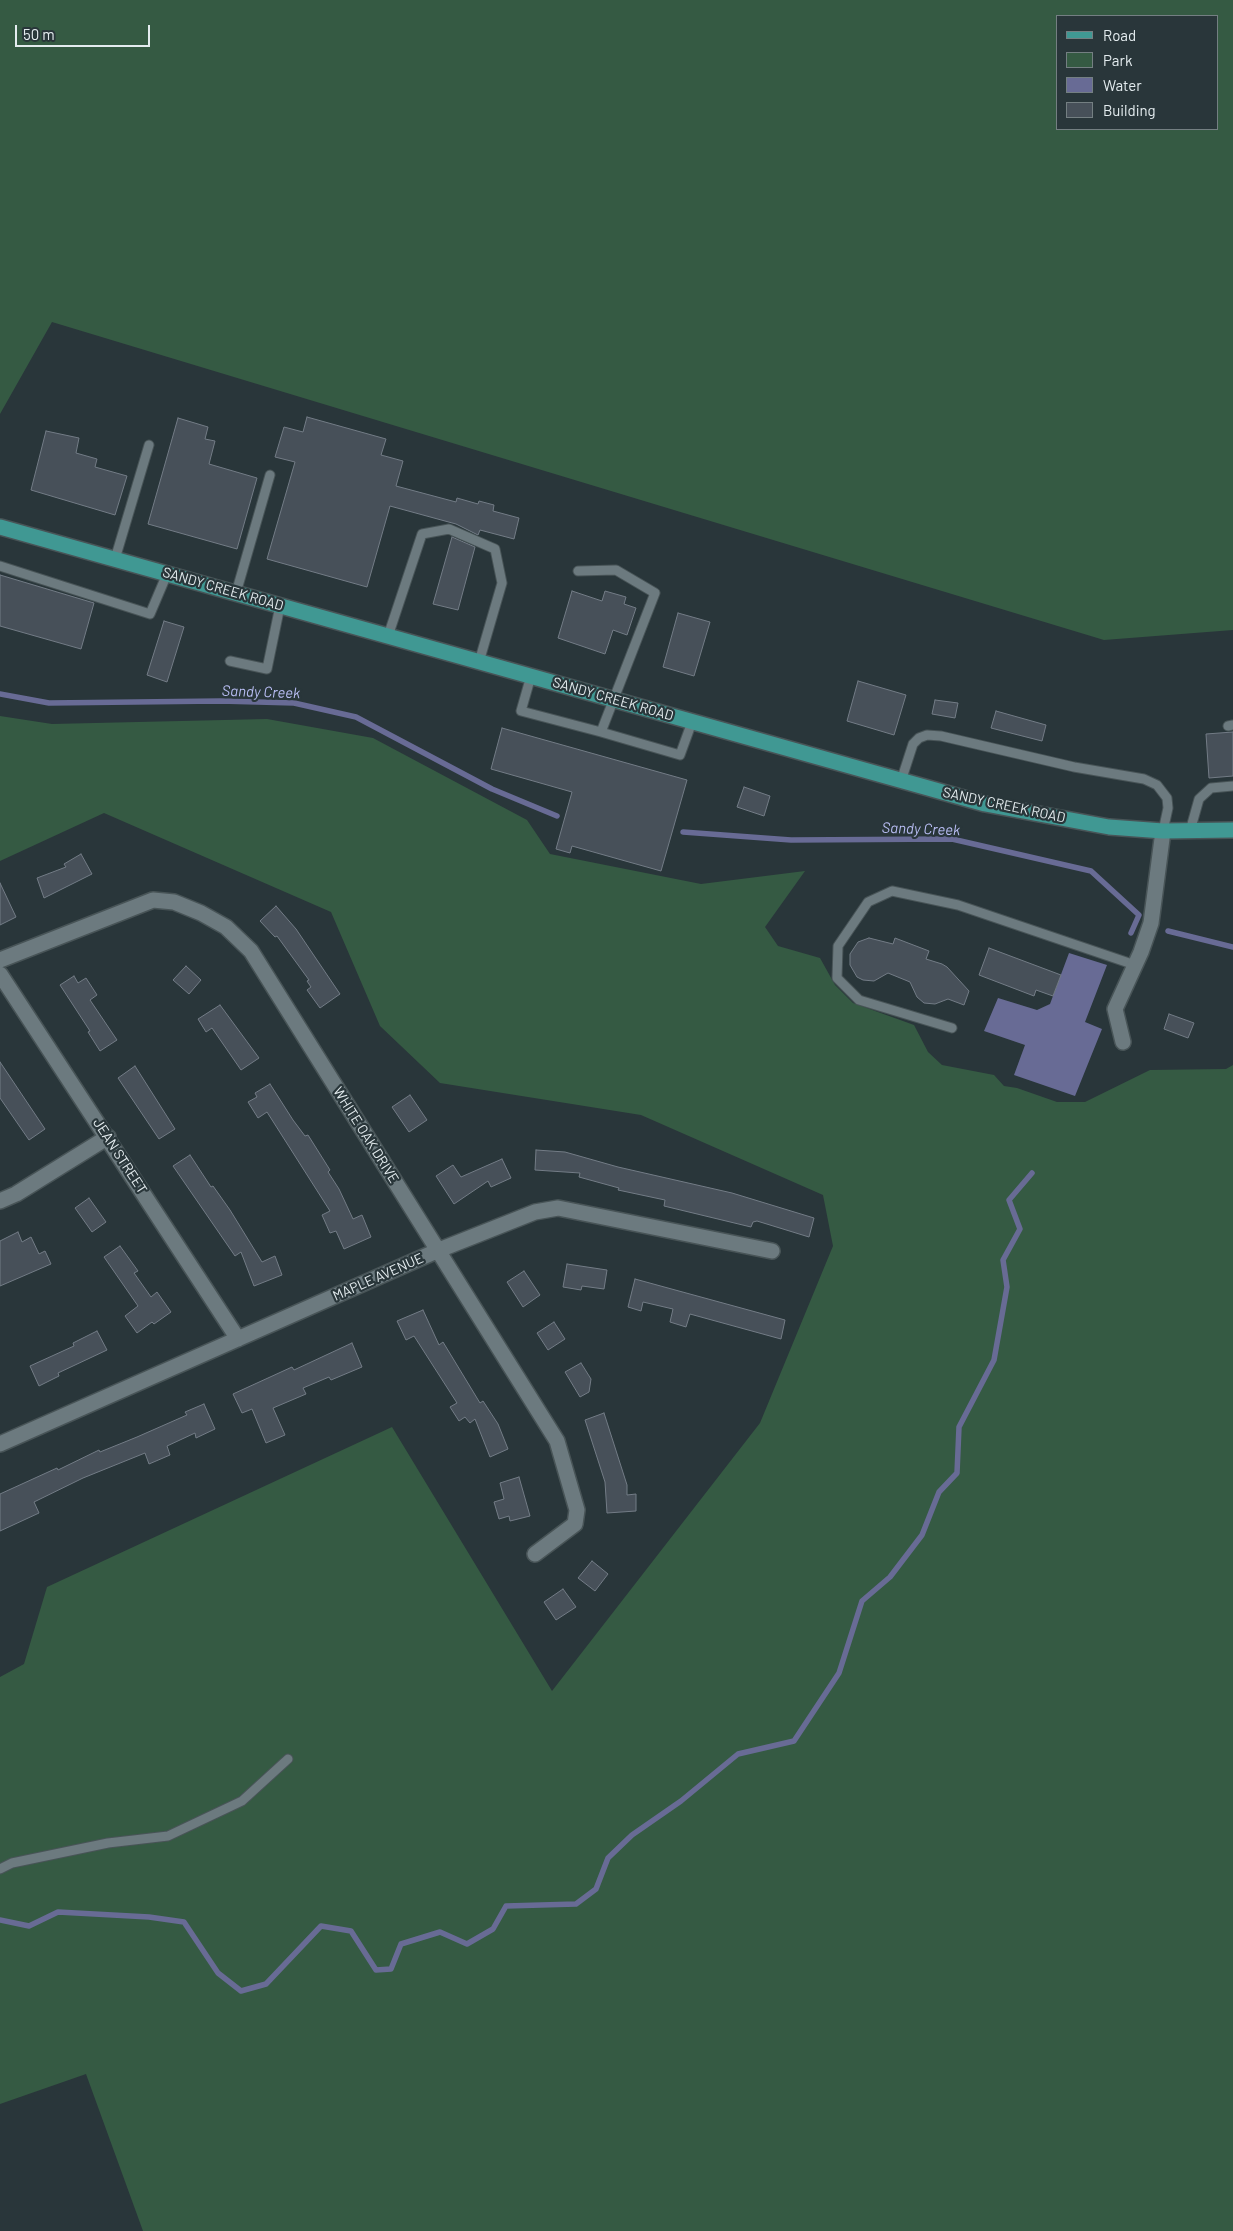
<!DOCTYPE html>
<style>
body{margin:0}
#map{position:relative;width:1233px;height:2231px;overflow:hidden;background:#29363a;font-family:Barlow,sans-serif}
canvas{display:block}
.legend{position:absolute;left:1056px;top:15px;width:162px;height:115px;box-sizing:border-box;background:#29363a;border:1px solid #747f82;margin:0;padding:6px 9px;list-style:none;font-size:15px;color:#e4ecef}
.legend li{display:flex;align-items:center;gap:10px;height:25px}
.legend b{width:25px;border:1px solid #747f82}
.scale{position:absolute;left:15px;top:25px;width:135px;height:22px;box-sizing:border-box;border:2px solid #e4ecef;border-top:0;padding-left:6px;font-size:15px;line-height:18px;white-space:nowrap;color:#e4ecef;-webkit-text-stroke:4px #29363a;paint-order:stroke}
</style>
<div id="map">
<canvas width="1233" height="2231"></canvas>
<ul class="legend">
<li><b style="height:6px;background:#409893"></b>Road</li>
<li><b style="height:14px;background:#355a43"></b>Park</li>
<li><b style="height:14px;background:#686b95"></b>Water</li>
<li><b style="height:14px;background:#475059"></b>Building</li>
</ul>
<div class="scale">50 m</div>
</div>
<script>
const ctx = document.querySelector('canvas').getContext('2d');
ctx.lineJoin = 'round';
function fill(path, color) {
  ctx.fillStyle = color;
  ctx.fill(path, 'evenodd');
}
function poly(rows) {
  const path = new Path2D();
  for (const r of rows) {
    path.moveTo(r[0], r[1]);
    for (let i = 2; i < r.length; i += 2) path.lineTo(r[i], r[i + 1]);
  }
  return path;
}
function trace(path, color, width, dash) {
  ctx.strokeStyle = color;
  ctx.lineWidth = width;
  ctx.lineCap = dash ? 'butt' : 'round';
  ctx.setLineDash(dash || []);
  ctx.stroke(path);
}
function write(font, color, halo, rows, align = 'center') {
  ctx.font = font + ' Barlow,sans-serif';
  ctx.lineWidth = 4.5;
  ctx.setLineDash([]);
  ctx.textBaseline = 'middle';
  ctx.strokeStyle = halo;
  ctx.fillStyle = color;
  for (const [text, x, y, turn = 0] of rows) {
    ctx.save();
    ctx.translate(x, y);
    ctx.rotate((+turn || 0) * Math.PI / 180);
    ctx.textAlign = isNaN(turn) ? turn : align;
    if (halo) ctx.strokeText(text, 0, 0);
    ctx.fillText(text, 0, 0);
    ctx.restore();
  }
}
fill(poly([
 [0,0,1233,0,1233,630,1104,640,52,322,0,414],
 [1057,16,1217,16,1217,129,1057,129],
 [0,716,52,724,267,719,373,738,527,820,550,854,701,884,805,871,765,927,778,946,820,958,835,985,853,1003,914,1025,928,1052,942,1065,994,1075,1004,1086,1017,1088,1057,1102,1085,1102,1150,1070,1226,1069,1233,1065,1233,2231,143,2231,86,2074,0,2104,0,1677,24,1664,47,1587,392,1427,552,1691,760,1423,833,1246,823,1195,641,1115,440,1083,380,1026,331,912,104,813,0,861]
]), '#355a43');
fill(poly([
 [1069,953,1107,965,1085,1022,1102,1029,1075,1096,1014,1075,1025,1045,984,1031,998,998,1037,1010,1050,1004]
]), '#686b95');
trace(poly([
 [0,694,49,703,220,701,294,703,356,717,492,789,557,816],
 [683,832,791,840,952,839,1091,871,1139,915,1131,933],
 [1168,931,1233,947],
 [0,1920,29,1926,58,1912,149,1917,184,1922,218,1973,241,1991,266,1984,321,1926,351,1931,376,1970,391,1969,401,1944,440,1932,467,1944,493,1929,506,1906,576,1904,596,1889,608,1858,632,1835,681,1801,738,1754,794,1741,839,1673,862,1601,890,1577,922,1535,939,1492,957,1473,959,1427,994,1360,1007,1287,1003,1260,1020,1229,1009,1200,1032,1173]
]), '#686b95', 5.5);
const building = poly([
 [307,417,386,439,381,455,403,461,396,486,456,502,457,498,478,504,479,501,494,505,493,511,519,518,514,539,480,530,478,535,456,524,390,506,367,587,267,559,295,462,275,457,284,427,303,432,307,417],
 [178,418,208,427,205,439,215,441,209,464,257,478,237,549,148,524,178,418],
 [46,431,79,438,76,453,97,459,95,467,127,476,115,515,31,490,46,431],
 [452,537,475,547,458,610,433,604,452,537],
 [0,575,94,603,81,649,0,626,0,575],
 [572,591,602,601,605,591,626,597,624,604,636,608,627,635,613,630,605,654,558,638,572,591],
 [678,613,710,622,694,676,663,667,678,613],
 [164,621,184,627,167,682,147,675,164,621],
 [858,681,906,695,894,735,847,721,858,681],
 [935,700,958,703,955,718,932,714,935,700],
 [996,711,1046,725,1042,741,991,728,996,711],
 [502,728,687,780,661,871,572,846,570,853,556,849,572,792,491,769,502,728],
 [1233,732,1233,776,1209,778,1206,734,1233,732],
 [744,787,770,796,764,816,737,807,744,787],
 [81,854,92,874,44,898,37,878,66,867,64,864,81,854],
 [0,883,16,917,0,925,0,883],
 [276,906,296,929,340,994,320,1008,307,990,311,987,307,981,309,980,277,936,275,937,260,921,276,906],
 [869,938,893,944,895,938,929,951,926,959,942,964,947,967,969,991,964,1005,948,999,935,1004,924,1003,917,997,910,982,888,973,874,981,863,980,857,977,850,965,850,954,858,942,869,938],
 [989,948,1061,975,1053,996,1036,990,1034,996,979,975,989,948],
 [186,966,201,980,189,994,173,980,186,966],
 [74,976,78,983,86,978,97,995,90,1000,117,1040,100,1051,88,1032,90,1031,60,985,74,976],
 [220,1005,259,1058,241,1070,212,1028,206,1032,198,1019,220,1005],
 [1169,1014,1194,1023,1188,1038,1164,1029,1169,1014],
 [0,1062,45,1129,29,1140,0,1098,0,1062],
 [135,1066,175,1129,159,1139,118,1078,135,1066],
 [270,1084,293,1120,305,1136,308,1135,330,1170,328,1172,339,1189,353,1219,362,1215,371,1237,344,1249,336,1231,330,1233,322,1215,330,1211,267,1112,258,1118,248,1102,257,1097,255,1093,270,1084],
 [410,1095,427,1120,409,1132,392,1107,410,1095],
 [536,1150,565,1152,618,1167,732,1193,814,1218,809,1237,757,1221,753,1222,751,1227,664,1206,665,1200,618,1190,619,1188,579,1177,580,1173,535,1170,536,1150],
 [190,1155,211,1187,213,1186,230,1210,262,1262,275,1256,282,1275,254,1286,241,1252,235,1256,173,1166,190,1155],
 [502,1159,511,1178,491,1187,488,1181,454,1204,436,1176,453,1165,461,1177,502,1159],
 [89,1198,106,1222,92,1232,75,1208,89,1198],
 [18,1232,22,1242,31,1237,39,1254,45,1251,51,1264,0,1286,0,1241,18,1232],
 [120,1246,138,1271,134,1273,151,1297,157,1292,171,1312,154,1324,152,1322,137,1333,125,1316,138,1306,104,1257,120,1246],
 [567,1264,607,1270,604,1289,582,1286,581,1290,563,1287,567,1264],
 [524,1271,540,1295,523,1307,507,1282,524,1271],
 [635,1279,785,1320,781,1339,690,1314,686,1327,670,1322,673,1309,643,1302,641,1311,628,1307,635,1279],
 [423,1310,439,1345,443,1342,480,1403,483,1401,498,1424,508,1449,490,1457,475,1419,470,1423,465,1417,459,1421,450,1407,457,1403,414,1336,406,1340,397,1321,423,1310],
 [554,1322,565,1339,548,1350,537,1333,554,1322],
 [97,1331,107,1350,58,1373,59,1376,39,1386,30,1366,74,1346,73,1343,97,1331],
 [352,1343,362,1367,331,1380,329,1377,303,1388,306,1394,273,1408,285,1435,266,1443,252,1409,242,1413,233,1394,292,1367,294,1370,352,1343],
 [581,1363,591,1379,589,1392,580,1397,565,1372,581,1363],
 [204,1404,215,1429,196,1438,195,1433,167,1446,170,1455,149,1464,145,1453,83,1478,34,1502,39,1513,0,1531,0,1494,57,1468,58,1470,99,1450,100,1452,137,1437,187,1415,185,1412,204,1404],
 [604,1413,627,1485,627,1495,636,1494,636,1511,607,1513,605,1482,585,1420,604,1413],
 [519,1477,530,1516,510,1521,509,1516,499,1519,494,1502,504,1499,500,1483,519,1477],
 [592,1561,608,1574,595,1591,578,1578,592,1561],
 [563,1589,576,1607,556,1620,544,1602,563,1589]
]);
fill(building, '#475059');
trace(building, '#737c86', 1);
const lane = poly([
 [115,559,149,445],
 [0,566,150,614,167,574],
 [236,593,270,475],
 [388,636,422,534,449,529,495,549,502,583,479,662],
 [230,661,267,669,280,606],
 [531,676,521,711,601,732,655,593,616,570,578,571],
 [1228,726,1233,725],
 [601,732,680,755,692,722],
 [901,781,913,744,919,738,927,735,941,736,1074,767,1144,779,1157,785,1167,798,1168,808,1163,831],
 [1190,831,1199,799,1211,788,1233,786],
 [952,1028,859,1000,837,978,838,946,868,902,892,891,958,905,1135,965],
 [0,1869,12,1863,108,1843,168,1836,242,1801,288,1759]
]);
const street = poly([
 [0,960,153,900,174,902,201,913,226,927,251,951,557,1441,577,1510,575,1524,535,1554],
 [0,974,238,1339],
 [1123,1042,1115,1009,1141,952,1151,923,1163,831],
 [0,1201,16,1194,108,1137],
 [0,1444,439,1250,535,1212,558,1208,772,1251]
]);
const primary = poly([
 [0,527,985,804,1109,827,1163,831,1233,830]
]);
trace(lane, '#485457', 11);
trace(street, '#485457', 18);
trace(primary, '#485457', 18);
trace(lane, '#6c7a7f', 9);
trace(street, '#6c7a7f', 15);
trace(primary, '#409893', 15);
write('14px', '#e4ecef', '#29363a', [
 ["SANDY CREEK ROAD",223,589,16],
 ["SANDY CREEK ROAD",613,699,16],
 ["SANDY CREEK ROAD",1004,805,12],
 ["WHITE OAK DRIVE",366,1135,58],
 ["JEAN STREET",120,1156,57],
 ["MAPLE AVENUE",378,1277,-24]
]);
write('italic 15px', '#b8bdf3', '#29363a', [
 ["Sandy Creek",261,692,2],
 ["Sandy Creek",921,829,2]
]);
</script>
